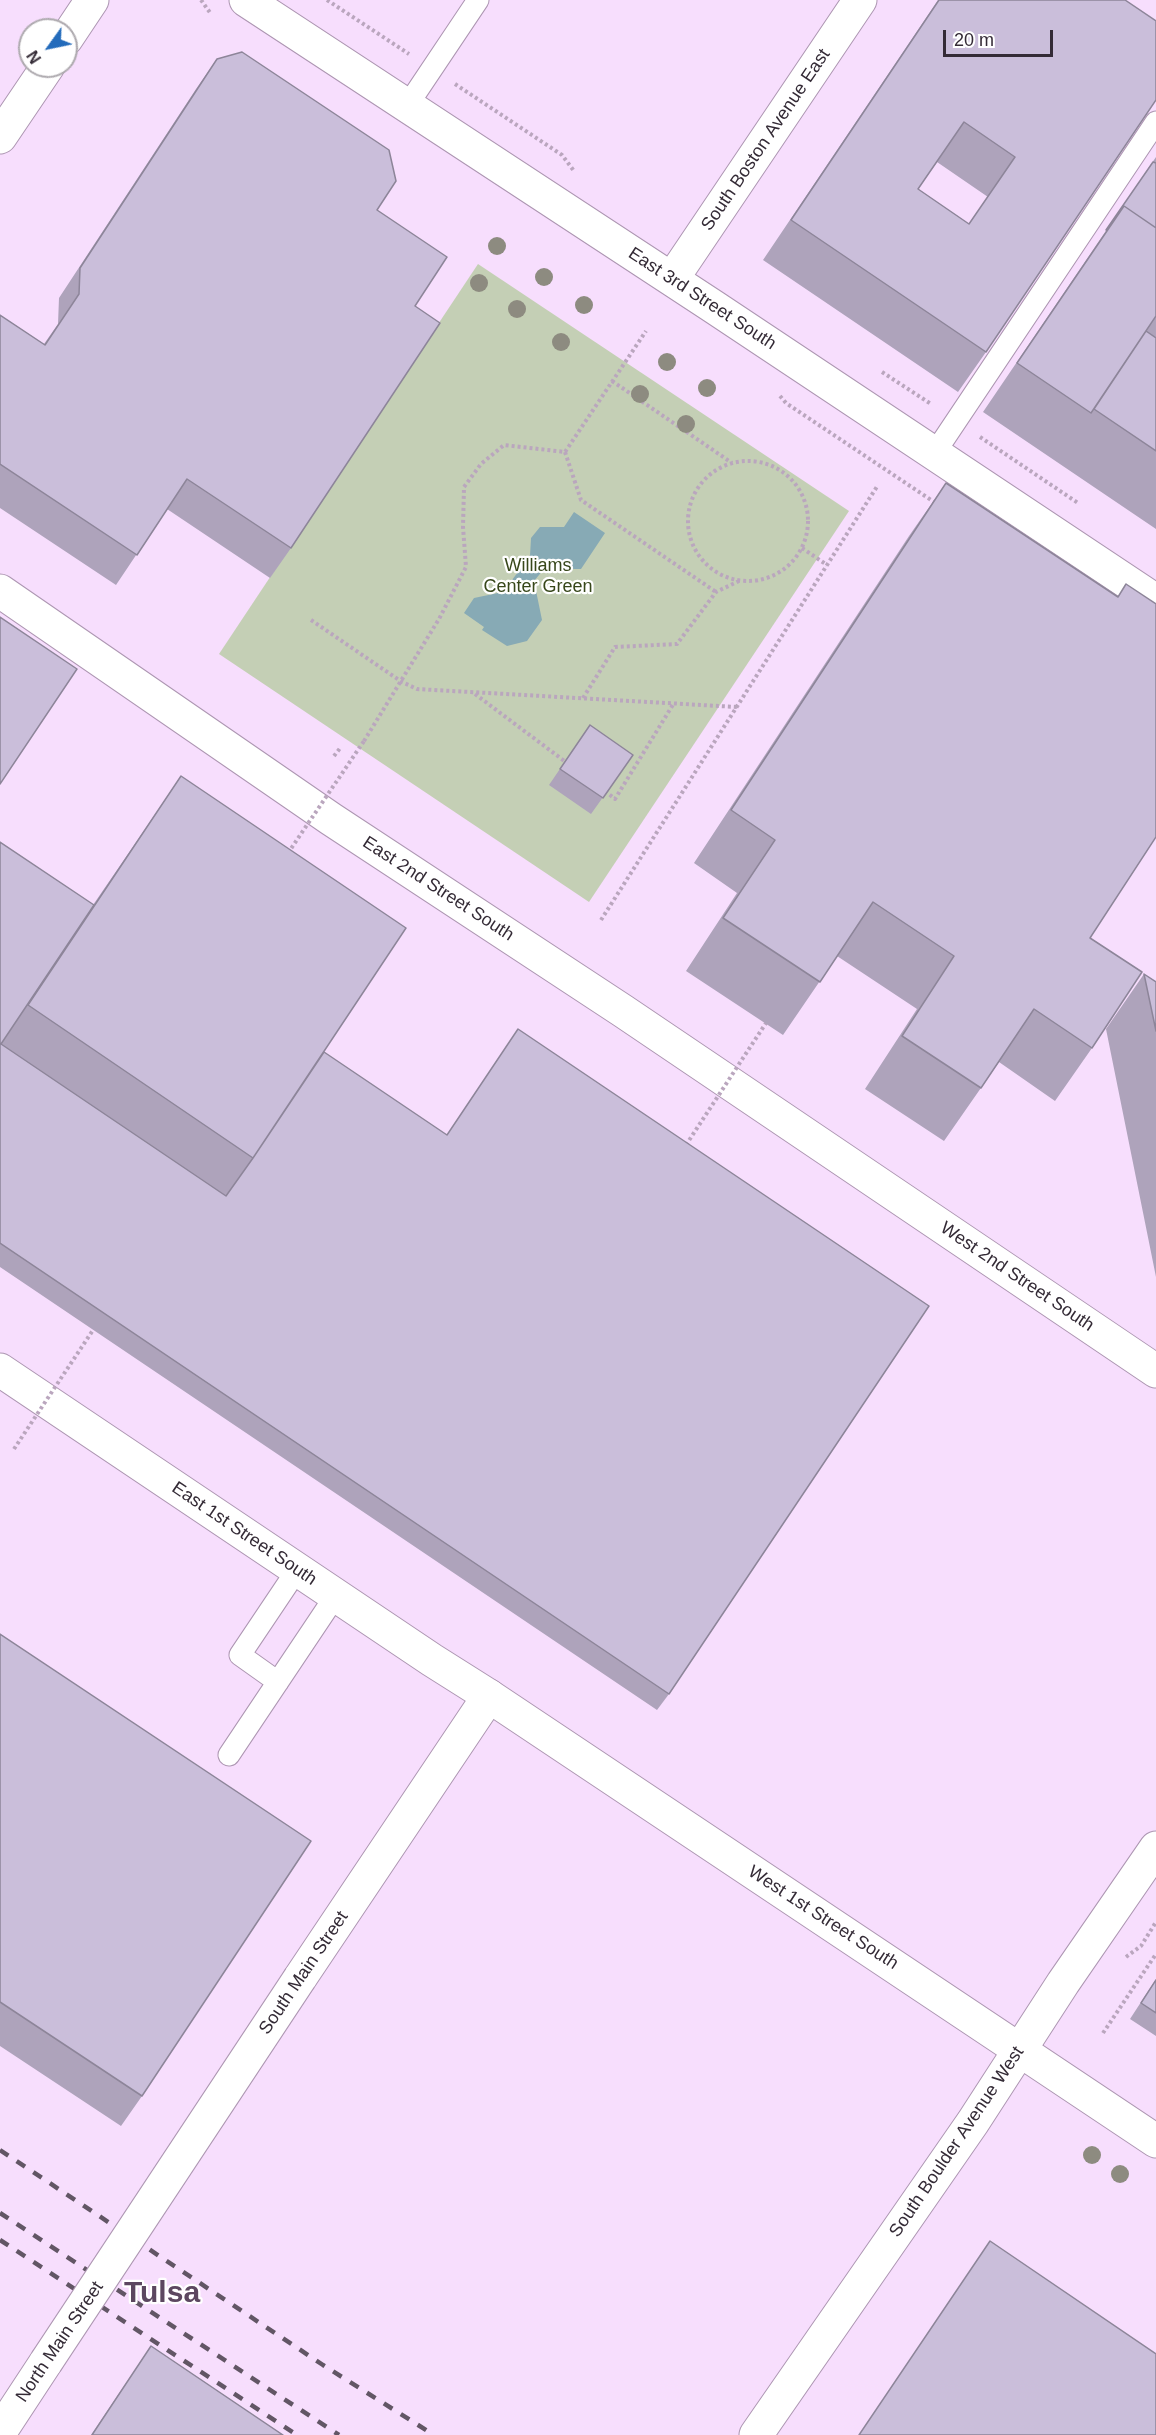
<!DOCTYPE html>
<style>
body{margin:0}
#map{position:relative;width:1156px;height:2435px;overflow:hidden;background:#f7defd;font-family:Helvetica,sans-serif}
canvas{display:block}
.north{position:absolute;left:18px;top:18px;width:60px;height:60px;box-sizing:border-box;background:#fff;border:2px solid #aeaaaf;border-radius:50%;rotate:237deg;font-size:16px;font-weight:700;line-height:24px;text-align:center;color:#342b36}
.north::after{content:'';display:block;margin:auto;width:21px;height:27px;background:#236bbb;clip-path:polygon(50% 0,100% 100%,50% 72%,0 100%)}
.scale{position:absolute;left:943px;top:30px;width:110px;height:27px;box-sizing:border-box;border:3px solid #342b36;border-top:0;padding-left:8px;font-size:18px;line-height:21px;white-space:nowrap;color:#342b36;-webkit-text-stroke:4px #fff;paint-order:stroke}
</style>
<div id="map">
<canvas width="1156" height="2435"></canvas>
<div class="north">N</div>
<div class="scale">20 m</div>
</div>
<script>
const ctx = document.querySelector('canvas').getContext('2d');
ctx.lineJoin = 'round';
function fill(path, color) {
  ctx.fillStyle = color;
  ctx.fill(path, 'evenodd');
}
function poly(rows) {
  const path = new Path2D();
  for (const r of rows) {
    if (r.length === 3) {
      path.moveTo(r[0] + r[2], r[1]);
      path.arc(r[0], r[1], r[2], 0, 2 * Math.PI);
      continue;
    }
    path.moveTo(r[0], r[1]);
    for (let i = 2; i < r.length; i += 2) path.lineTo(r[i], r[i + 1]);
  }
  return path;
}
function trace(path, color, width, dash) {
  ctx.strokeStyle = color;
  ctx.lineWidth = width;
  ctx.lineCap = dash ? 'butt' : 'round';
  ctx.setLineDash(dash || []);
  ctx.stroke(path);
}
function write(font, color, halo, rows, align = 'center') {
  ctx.font = font + ' Helvetica,sans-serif';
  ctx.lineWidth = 4.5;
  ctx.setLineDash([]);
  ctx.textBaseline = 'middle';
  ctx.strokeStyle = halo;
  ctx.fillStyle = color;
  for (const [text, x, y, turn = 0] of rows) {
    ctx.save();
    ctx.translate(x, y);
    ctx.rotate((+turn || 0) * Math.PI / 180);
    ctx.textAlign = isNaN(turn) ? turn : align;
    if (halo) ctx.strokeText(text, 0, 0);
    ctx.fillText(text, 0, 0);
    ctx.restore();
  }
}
fill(poly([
 [478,264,849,511,589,902,219,654]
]), '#c4cfb5');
fill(poly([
 [574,512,605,533,581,569,544,569,534,581,542,620,527,641,507,646,482,630,484,627,464,613,474,598,503,592,530,556,531,538,540,527,564,527]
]), '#87aab5');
const lane = poly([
 [407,106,478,0],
 [934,454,1156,122],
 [278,1682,240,1655,297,1570],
 [229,1755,336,1595]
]);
const secondary = poly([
 [246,0,714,307,1156,601],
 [672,279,860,0],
 [0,591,331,819,623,1011,1156,1371],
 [300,1978,489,1696],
 [0,2432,46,2362],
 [756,2435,973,2122,1063,1983,1156,1848]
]);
const primary = poly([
 [66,39,92,0],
 [0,137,48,66],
 [0,1370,432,1660,489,1696,1156,2141]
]);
trace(lane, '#ad96b2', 23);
trace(secondary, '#ad96b2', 35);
trace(primary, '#ad96b2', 35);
trace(poly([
 [201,0,211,14],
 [327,0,409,54],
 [455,84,562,155,574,171],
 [882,372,931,404],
 [612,381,732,463],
 [780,396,786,403,937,504],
 [980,437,1078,503],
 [565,452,581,500,716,592],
 [748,521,60],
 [802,548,827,565],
 [311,620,402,682,417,689,737,707],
 [475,694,567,763],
 [583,698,615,647,677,644,716,592,739,581],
 [364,741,439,619,466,567,463,527,464,487,481,464,504,445,565,452,646,331],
 [334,756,341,747],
 [605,791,615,799,674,703],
 [601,920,878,485],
 [1126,1957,1141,1946,1156,1922],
 [1103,2033,1156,1954]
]), '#baa6be', 4, [3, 3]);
trace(lane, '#fff', 21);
trace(secondary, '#fff', 33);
trace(primary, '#fff', 33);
trace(poly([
 [0,2150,323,2365,434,2435],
 [0,2213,339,2435],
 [0,2240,297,2435]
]), '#625665', 4.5, [10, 10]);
const secondaryBridge = poly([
 [46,2362,300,1978]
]);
trace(secondaryBridge, '#ad96b2', 35, []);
trace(poly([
 [288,853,364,741],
 [686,1145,766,1023],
 [14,1449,93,1330]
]), '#baa6be', 4, [3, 3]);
trace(secondaryBridge, '#fff', 33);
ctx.fillStyle = '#8d8b80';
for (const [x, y] of [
 [497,246],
 [544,277],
 [479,283],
 [584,305],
 [517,309],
 [561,342],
 [667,362],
 [707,388],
 [640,394],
 [686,424],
 [1092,2155],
 [1120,2174]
]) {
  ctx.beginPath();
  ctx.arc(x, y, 9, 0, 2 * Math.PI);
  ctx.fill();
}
fill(poly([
 [938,0,1125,0,986,352,958,392,763,260],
 [937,162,988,197,969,224,918,189],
 [217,59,377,210,415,306,291,548,270,578,167,509,116,585,0,508,0,315,44,344,58,324,59,298,196,89],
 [1156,157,1156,529,983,412],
 [946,483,1090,938,1092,1048,1055,1101,999,1062,944,1141,865,1089,917,1009,837,956,783,1035,686,971,737,893,694,863,909,536],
 [590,725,633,755,591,814,549,785],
 [181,776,324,1052,669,1694,657,1710,0,1267,0,842,93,905,143,832],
 [1144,974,1156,982,1156,1277,1106,1029],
 [0,1634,142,2096,121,2126,0,2046],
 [1156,1979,1156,2036,1130,2019],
 [151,2346,283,2435,91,2435]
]), '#aea3bb');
const building = poly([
 [939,0,1125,0,1156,21,1156,100,986,352,791,220,939,0],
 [964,122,1015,157,969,224,918,189,964,122],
 [242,52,389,150,396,181,377,210,447,257,415,306,440,323,291,548,187,479,137,555,0,464,0,315,45,345,79,294,80,268,217,59,242,52],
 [1153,162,1156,163,1156,228,1124,206,1106,230,1153,162],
 [1124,206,1156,228,1156,316,1091,413,1017,363,1124,206],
 [1146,331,1156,338,1156,451,1094,409,1146,331],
 [946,483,1118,597,1126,584,1156,604,1156,837,1090,938,1142,972,1092,1048,1034,1009,981,1088,902,1036,954,956,873,902,820,982,723,918,775,840,731,810,946,483],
 [0,617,77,669,0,784,0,617],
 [590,725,633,755,603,798,560,769,590,725],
 [181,776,406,928,253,1158,28,1005,181,776],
 [0,842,94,905,1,1044,226,1196,253,1158,324,1052,447,1135,518,1029,929,1306,669,1694,0,1243,0,842],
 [1144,974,1156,982,1156,1031,1144,974],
 [0,1634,311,1841,142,2096,0,2002,0,1634],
 [1156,1980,1156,2013,1141,2003,1156,1980],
 [990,2241,1156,2354,1156,2435,859,2435,990,2241],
 [151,2346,283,2435,92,2435,151,2346]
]);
fill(building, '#cabeda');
trace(building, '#8d8599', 1.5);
write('18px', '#342b36', '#fff', [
 ["South Boston Avenue East",766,140,-56],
 ["East 3rd Street South",702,299,33],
 ["East 2nd Street South",438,889,33],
 ["West 2nd Street South",1017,1277,34],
 ["East 1st Street South",244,1534,34],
 ["West 1st Street South",823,1918,33],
 ["South Main Street",304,1973,-56],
 ["South Boulder Avenue West",957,2142,-56],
 ["North Main Street",60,2342,-56]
]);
write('18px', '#37471a', '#fff', [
 ["Williams",538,566],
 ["Center Green",538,587]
]);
write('bold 30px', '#5c4760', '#fff', [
 ["Tulsa",162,2294]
]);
</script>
